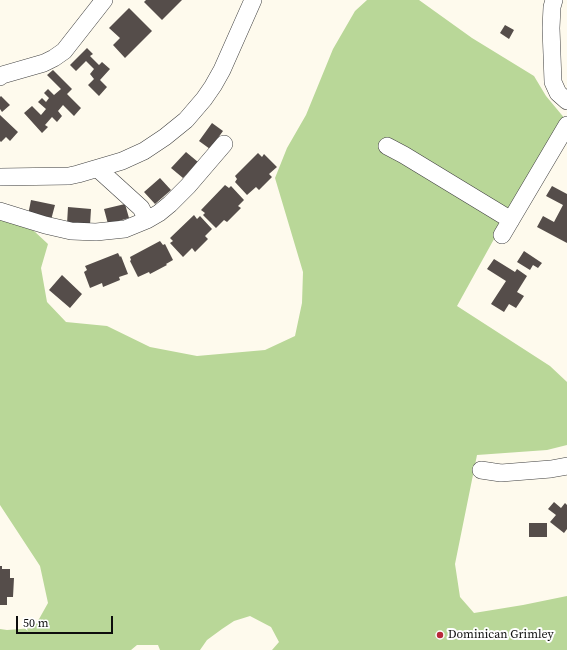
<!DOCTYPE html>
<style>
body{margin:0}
#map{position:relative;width:567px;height:650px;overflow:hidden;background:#fefaed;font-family:"Source Serif 4",serif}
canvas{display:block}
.scale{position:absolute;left:16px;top:616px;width:97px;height:18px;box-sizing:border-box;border:2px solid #0d0d0d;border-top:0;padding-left:5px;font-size:12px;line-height:14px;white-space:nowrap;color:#0d0d0d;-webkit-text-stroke:3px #fff;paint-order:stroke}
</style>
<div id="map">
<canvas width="567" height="650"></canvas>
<div class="scale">50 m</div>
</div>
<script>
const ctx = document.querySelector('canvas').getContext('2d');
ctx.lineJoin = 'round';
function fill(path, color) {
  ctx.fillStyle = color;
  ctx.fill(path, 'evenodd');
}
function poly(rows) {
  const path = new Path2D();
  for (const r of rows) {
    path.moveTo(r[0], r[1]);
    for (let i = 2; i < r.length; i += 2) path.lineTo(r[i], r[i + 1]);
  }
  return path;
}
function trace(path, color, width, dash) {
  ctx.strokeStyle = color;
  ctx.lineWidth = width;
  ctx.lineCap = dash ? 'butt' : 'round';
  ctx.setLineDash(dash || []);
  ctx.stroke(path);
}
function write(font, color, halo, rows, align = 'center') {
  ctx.font = font + ' "Source Serif 4",serif';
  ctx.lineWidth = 4;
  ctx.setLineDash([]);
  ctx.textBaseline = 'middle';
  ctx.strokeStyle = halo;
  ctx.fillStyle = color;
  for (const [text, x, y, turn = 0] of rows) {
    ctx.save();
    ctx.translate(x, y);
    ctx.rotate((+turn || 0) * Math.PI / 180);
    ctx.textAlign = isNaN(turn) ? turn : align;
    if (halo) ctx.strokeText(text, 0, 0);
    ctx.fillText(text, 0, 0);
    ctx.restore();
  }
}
fill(poly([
 [367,0,419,0,472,38,534,76,546,96,566,120,499,230,457,306,550,366,567,382,567,445,547,450,477,455,455,564,460,597,474,613,523,605,567,596,567,650,272,650,279,642,271,627,250,616,234,621,222,629,207,640,200,650,160,650,158,645,137,645,131,650,0,650,0,629,7,630,34,628,48,603,40,566,0,505,0,216,34,231,48,244,41,268,47,302,66,322,107,326,150,347,197,356,265,350,295,336,302,303,303,272,275,178,287,148,306,115,333,49,355,11]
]), '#b9d798');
fill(poly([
 [146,0,182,0,162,20,144,2],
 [129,8,152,31,125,58,113,45,120,38,109,28],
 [505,25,514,30,509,39,500,33],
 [87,48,93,54,90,56,99,65,102,62,110,69,100,80,107,87,99,96,88,85,94,79,90,74,94,69,86,61,76,71,70,65],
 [53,70,72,89,67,94,81,108,74,116,63,105,58,111,62,116,57,122,52,117,45,125,48,127,42,133,24,113,32,106,41,115,46,109,38,102,42,98,46,102,49,98,44,93,48,89,54,95,61,89,47,75],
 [1,96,10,105,2,112,0,109,0,97],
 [0,115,18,132,10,141,6,137,1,142,0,141],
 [212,123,223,131,210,149,199,141],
 [186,152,198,162,183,178,171,168],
 [258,153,262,157,264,154,277,167,269,174,272,177,259,190,256,187,247,195,235,182,237,179,235,176],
 [160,178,171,190,155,204,144,192],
 [225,185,229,188,231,186,244,200,238,206,241,208,227,222,224,220,216,228,203,215,205,213,201,210],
 [552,186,567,194,567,243,537,227,543,216,554,222,563,205,546,196],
 [31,200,55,205,51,220,28,215],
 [125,204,129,218,108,224,104,209],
 [68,207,91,209,90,225,67,224],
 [194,215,197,219,200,216,212,229,205,236,208,239,195,252,192,248,183,257,170,243,173,241,170,238],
 [160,241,163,245,165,244,173,260,166,264,167,265,150,274,149,272,138,277,130,261,131,260,130,257],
 [524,251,542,263,538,268,533,265,530,270,517,262],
 [118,253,120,257,121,256,128,274,119,277,120,280,103,287,102,283,90,288,84,272,87,270,85,266],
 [494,259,515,272,517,269,527,276,517,292,524,296,516,308,509,304,504,312,491,304,506,281,487,269],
 [62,275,82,294,70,308,49,290],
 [554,502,561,508,565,503,567,505,567,529,564,533,550,522,556,515,548,509],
 [529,523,547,523,547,537,529,537],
 [0,566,2,566,2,569,10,569,10,578,14,578,13,597,7,597,7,605,0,605]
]), '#554d4a');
const minor = poly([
 [554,0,552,7,551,28,553,82,558,93,567,101],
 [0,77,2,75,44,63,54,58,64,51,104,0],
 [387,146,404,155,511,220],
 [98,169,141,208,147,220],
 [0,177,69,176,78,174,122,161,144,151,165,137,186,120,204,99,213,86,222,70,253,0],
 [0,211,45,225,71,231,96,232,125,229,147,220,159,213,170,204,188,186,224,144],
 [502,235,567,125],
 [481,470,501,473,551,469,567,466]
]);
trace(minor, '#404040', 18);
trace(minor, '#fff', 17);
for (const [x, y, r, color] of [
 [440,635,4,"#b82a3a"]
]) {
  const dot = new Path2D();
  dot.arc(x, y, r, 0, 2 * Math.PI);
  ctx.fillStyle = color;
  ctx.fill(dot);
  trace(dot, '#fff', 1.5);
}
write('12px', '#0d0d0d', '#fff', [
 ["Dominican Grimley",448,635]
], 'left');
</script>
